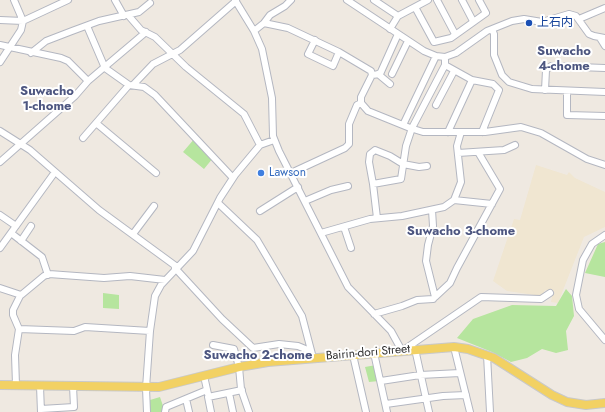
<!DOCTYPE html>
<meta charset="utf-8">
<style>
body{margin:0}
canvas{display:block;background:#efe9e1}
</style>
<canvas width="605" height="412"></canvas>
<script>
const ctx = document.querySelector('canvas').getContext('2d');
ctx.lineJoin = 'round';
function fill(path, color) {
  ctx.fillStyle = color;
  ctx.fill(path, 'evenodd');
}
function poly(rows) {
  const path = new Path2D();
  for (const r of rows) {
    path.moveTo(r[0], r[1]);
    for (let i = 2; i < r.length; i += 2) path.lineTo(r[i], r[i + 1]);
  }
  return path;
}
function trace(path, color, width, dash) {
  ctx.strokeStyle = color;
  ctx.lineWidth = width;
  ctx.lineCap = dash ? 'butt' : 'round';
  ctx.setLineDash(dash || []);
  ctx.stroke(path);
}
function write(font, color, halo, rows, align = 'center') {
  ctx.font = font + ' Jost,"Noto Sans JP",sans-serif';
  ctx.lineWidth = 4;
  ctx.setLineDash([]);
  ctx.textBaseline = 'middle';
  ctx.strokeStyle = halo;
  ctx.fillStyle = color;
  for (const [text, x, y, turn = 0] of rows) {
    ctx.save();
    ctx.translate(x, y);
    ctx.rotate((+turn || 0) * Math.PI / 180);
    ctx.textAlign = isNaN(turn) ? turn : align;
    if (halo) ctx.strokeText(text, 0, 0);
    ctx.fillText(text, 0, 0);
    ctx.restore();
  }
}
fill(poly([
 [536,165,567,175,569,172,575,178,605,192,605,227,584,237,558,303,551,302,553,292,545,290,542,296,507,291,493,281,514,219,520,220]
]), '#f0e6d1');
fill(poly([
 [195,138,213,158,204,169,183,152],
 [605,242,605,277,585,273,598,244],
 [566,289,572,296,574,316,566,331,568,350,556,353,542,349,527,358,511,362,492,352,457,338,473,319,512,305,556,306],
 [103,293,119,295,119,309,103,308],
 [376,365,379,381,369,382,365,367],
 [160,397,165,412,149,412,150,400]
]), '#b6e59e');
const minor = poly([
 [115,0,124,16],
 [235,0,254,31,262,49,272,98,273,136,279,151,348,287,391,331,402,351,481,297,541,299,550,293],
 [347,0,424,51,436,56,445,57,456,53,487,31,512,21,524,19,542,22,569,14,576,16,589,34,594,36,605,38],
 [374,0,398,16],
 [437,0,455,34],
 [462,0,473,21],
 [415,7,434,42,451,38,486,13,479,0],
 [128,15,141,30,155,37,186,67,244,114,260,145],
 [579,19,605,8],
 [0,20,23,21,68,0],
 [264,23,270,15,285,6,291,0],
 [87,26,105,68,129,85,144,87,155,95,233,178],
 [390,29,398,16,428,0],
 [492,29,494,34,494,55,502,75,509,82,532,89,605,92],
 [254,31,264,23,288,28,339,52,371,71,372,75,361,97,361,103,368,111,410,128,423,132,485,132,521,127,541,133,587,159,605,165],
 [600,38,605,46],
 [315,40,308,54,333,66,339,52],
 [0,45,61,58,68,61,88,81],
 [31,53,46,41,72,31,99,21,139,12,150,3],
 [0,62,21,30,23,21,14,0],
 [445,65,472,80],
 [378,74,390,84],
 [392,74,408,41],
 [372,75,380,74,398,34],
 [133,85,153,64,180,50,236,1],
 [545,90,546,70,551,66,605,68],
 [567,91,567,115,605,116],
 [436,105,454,71],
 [96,123,156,173],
 [403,125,436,56],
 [0,131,30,150,99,210,177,267],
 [448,132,472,80,493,84,499,90,482,132],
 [83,138,129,85],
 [458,153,504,150,515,145],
 [0,162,75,96,88,81,146,32],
 [291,173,345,148,349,144,349,124,357,105,361,103],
 [373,184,369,162,370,154,375,150,390,156,403,164,419,167,427,166],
 [454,200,492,204],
 [305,201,331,190,348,186],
 [218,203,257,240,302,316,313,358],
 [432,210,433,226,428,245,426,261,435,297,450,283,457,268,500,189,478,152],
 [260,211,298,187],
 [0,215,16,226],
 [377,218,373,184,401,179,406,146,412,128,445,65,445,57],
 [344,227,351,248],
 [11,233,42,257,48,275],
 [321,233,370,219,402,216,444,207,454,200,461,182,457,146,461,132],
 [133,234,154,206],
 [605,235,592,244,583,260,576,295,579,309,605,340],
 [21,241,31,226],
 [0,248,55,172],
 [175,268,222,319,253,348,279,344,298,346,310,351],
 [0,288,21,295],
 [374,314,402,306,417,300,433,299],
 [19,329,74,331,85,327,150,331],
 [213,345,234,349,239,367,241,389,249,412],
 [454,347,470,412],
 [415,349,429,412],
 [374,353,387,412],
 [353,355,366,412],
 [487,355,490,412],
 [204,376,208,394],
 [381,381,420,375,460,373],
 [16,385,15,355,19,329,13,315,13,310,20,296,44,276,49,274,104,278,130,276,165,280],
 [40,386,41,412],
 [229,393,233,412],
 [186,399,189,412],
 [386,404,443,396,466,395],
 [41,409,74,407,73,386],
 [147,412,146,388,150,331,155,296,161,285,193,251,220,198,235,175,260,145,274,140],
 [165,412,166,407,207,390],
 [211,412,208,397,242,390]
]);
const major = poly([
 [0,385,159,387,239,367,268,362,454,347,468,349,494,358,552,395,567,402,586,405,605,403]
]);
trace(minor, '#b4b7c1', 8);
trace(major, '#c9c9c9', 10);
trace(minor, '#fff', 6);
trace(major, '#f2d163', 8);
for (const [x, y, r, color] of [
 [529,23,4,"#1a4fb4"],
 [261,173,4,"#3f7fe0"]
]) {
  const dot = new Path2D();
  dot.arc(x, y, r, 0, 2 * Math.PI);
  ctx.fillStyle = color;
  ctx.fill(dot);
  trace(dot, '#fff', 1.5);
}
write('12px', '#164399', '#fff', [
 ["上石内",537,23]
], 'left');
write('12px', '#366cbe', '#fff', [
 ["Lawson",269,173]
], 'left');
write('12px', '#2e2e2e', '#fff', [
 ["Bairin-dori Street",368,353,-5]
]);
write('bold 13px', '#4d5680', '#fff', [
 ["Suwacho",564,52],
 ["4-chome",564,67],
 ["Suwacho",47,92],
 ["1-chome",47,107],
 ["Suwacho 3-chome",461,232],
 ["Suwacho 2-chome",258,356]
]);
</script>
